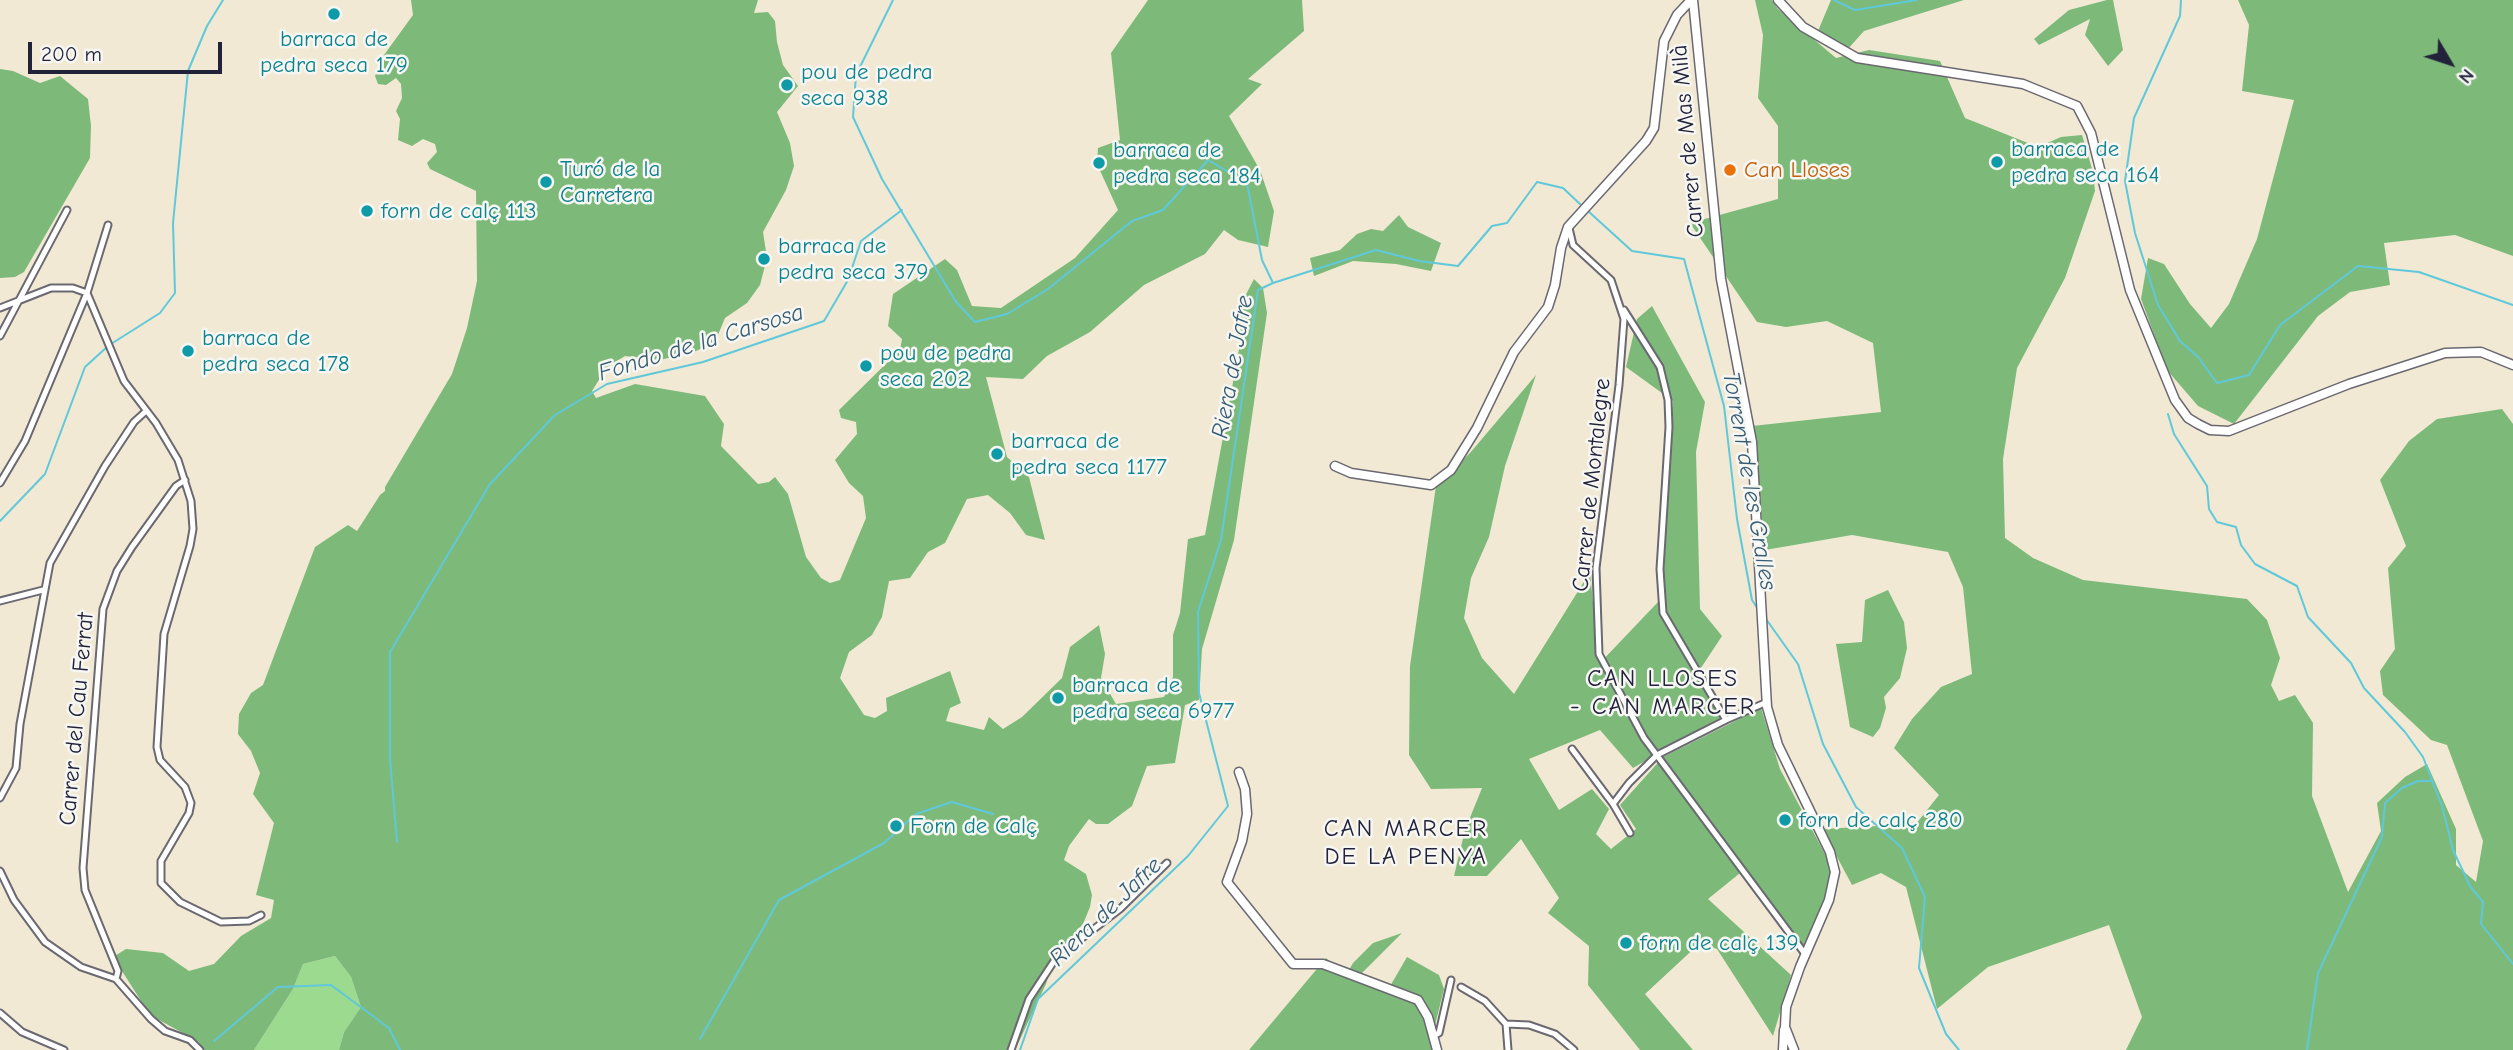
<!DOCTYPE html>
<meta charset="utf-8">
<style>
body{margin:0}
#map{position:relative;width:2513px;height:1050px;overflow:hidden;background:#f1e9d4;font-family:"Comic Neue",sans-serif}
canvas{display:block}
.north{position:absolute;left:2415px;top:28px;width:70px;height:70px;-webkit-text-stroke:5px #f6f6f2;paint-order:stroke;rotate:129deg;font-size:19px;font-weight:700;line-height:28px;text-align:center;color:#22223b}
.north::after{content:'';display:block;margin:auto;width:24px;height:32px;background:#22223b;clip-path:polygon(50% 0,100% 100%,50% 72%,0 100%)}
.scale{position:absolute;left:28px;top:42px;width:194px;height:32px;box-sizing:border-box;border:4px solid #22223b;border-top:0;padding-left:9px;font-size:21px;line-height:24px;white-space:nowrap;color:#22223b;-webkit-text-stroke:5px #f6f6f2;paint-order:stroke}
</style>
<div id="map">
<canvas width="2513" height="1050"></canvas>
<div class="north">N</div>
<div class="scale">200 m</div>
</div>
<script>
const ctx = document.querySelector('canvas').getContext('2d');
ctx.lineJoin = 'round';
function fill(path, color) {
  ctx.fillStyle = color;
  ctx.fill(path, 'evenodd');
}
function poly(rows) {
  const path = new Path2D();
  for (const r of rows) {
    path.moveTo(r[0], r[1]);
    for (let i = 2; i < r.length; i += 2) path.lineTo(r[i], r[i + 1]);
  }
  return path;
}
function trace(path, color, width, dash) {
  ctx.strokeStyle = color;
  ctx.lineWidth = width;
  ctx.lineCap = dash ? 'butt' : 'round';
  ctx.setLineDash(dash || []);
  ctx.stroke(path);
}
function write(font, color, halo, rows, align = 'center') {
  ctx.font = font + ' "Comic Neue",sans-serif';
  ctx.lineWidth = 5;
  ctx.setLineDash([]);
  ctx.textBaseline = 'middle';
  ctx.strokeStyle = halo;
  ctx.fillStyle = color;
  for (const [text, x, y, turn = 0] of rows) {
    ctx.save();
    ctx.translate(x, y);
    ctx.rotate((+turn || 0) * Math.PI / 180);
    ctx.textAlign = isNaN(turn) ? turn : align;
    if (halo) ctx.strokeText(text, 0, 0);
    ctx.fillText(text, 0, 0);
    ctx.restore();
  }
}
fill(poly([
 [335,956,351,977,361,1007,344,1032,339,1050,254,1050,293,989,303,964]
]), '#9cda8f');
fill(poly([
 [411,0,758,0,754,13,768,12,775,21,777,42,783,65,798,86,777,112,790,143,794,166,786,190,763,232,767,258,760,285,747,303,725,318,715,342,696,351,660,360,625,356,607,367,592,391,596,398,635,384,705,396,724,424,721,446,758,484,769,482,775,477,788,494,806,557,821,578,830,583,840,580,866,518,863,496,849,483,835,460,857,434,856,422,841,418,839,410,900,350,902,339,888,326,893,294,945,259,957,270,972,306,1001,308,1075,258,1118,210,1097,164,1098,148,1120,140,1111,53,1148,0,1302,0,1304,31,1248,79,1262,84,1229,116,1260,170,1274,211,1268,247,1238,240,1224,230,1205,254,1144,285,1090,332,1047,356,1023,379,986,377,1007,457,1029,477,1045,540,1026,535,1010,513,988,495,967,499,945,543,928,552,910,578,889,581,882,617,872,635,849,652,840,678,864,715,875,718,887,711,886,698,950,671,961,703,950,708,946,721,984,730,989,717,1003,729,1022,717,1062,678,1070,647,1099,625,1105,654,1101,678,1116,704,1164,697,1173,677,1173,635,1180,613,1188,539,1205,535,1240,344,1241,304,1254,279,1263,288,1267,313,1234,540,1202,649,1199,700,1185,705,1175,763,1147,766,1132,806,1108,824,1096,824,1089,819,1069,846,1064,860,1086,874,1092,895,1090,907,1083,924,1055,956,1046,984,1015,1050,339,1050,344,1032,361,1007,351,977,335,956,303,964,293,989,254,1050,202,1050,199,1042,150,1015,113,957,126,949,163,953,189,971,214,964,241,936,271,918,274,900,256,895,274,823,253,794,260,773,251,751,238,734,239,714,251,693,263,685,315,547,348,525,357,531,380,495,385,491,385,487,452,374,467,328,477,281,476,191,430,169,427,163,437,152,435,144,423,139,412,146,398,140,400,119,396,111,402,98,401,84,396,78,386,85,378,84,375,76,384,55,413,15],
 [1755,0,1772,0,1778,9,1836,58,1869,50,1940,61,1965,118,2038,147,2061,137,2082,135,2093,172,2095,191,2065,278,2017,368,2003,459,2005,538,2033,558,2083,580,2247,599,2267,620,2280,658,2271,685,2279,701,2295,695,2313,723,2312,796,2348,892,2381,831,2377,803,2405,777,2427,764,2456,829,2456,865,2476,882,2483,841,2447,745,2431,740,2383,695,2380,671,2395,649,2388,568,2406,546,2380,480,2409,441,2437,419,2502,409,2513,424,2513,1050,2126,1050,2142,1017,2109,925,1988,967,1937,1009,1906,887,1881,873,1852,885,1822,829,1916,824,1939,795,1894,748,1912,719,1941,687,1972,674,1963,587,1948,552,1852,535,1765,550,1752,426,1881,412,1873,343,1827,321,1786,327,1757,322,1690,223,1778,199,1778,126,1758,98,1763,35],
 [1831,0,1964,0,1864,31,1847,50,1818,31],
 [2107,0,2113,0,2123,50,2108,66,2085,35,2090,19,2039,45,2034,39,2069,10],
 [2238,0,2513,0,2513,256,2455,235,2384,243,2390,285,2350,292,2318,316,2234,424,2198,406,2167,370,2141,299,2148,258,2164,264,2190,304,2211,328,2229,304,2257,239,2294,100,2242,91,2249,25],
 [0,69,13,71,40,83,60,76,88,99,91,126,90,158,24,272,15,277,0,278],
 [1399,215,1408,227,1441,243,1431,271,1396,264,1353,261,1314,276,1310,258,1340,250,1357,234,1371,229,1383,231],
 [1652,306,1705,402,1696,452,1700,609,1722,636,1697,674,1722,717,1633,768,1600,730,1529,759,1559,810,1592,789,1609,809,1596,834,1611,849,1636,829,1620,805,1663,757,1761,708,1780,769,1835,873,1817,925,1803,947,1745,869,1708,899,1791,975,1773,1036,1717,949,1700,943,1645,994,1693,1050,1640,1050,1588,985,1589,946,1548,913,1559,898,1521,839,1487,876,1454,876,1465,830,1482,788,1431,789,1409,755,1410,666,1436,486,1470,453,1536,375,1505,466,1489,537,1471,578,1464,618,1482,658,1514,694,1590,572,1599,664,1658,602,1673,401,1626,367,1637,319],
 [1888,590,1904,622,1907,648,1900,678,1884,697,1886,708,1880,728,1873,737,1850,727,1836,644,1862,642,1865,600],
 [1402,933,1362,973,1389,988,1407,957,1439,975,1444,989,1432,1037,1433,1050,1249,1050,1326,958,1346,975,1353,963,1373,943]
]), '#7dba7a');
trace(poly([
 [893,0,856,75,853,117,882,179,956,302,975,322,1007,314,1048,289,1132,221,1163,210,1208,160,1247,183,1262,260,1273,283,1258,290,1221,540,1198,612,1199,693,1228,806,1188,856,1038,999,1020,1050],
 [1834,0,1855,10,1917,0],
 [2181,0,2180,16,2134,118,2125,181,2135,233,2158,305,2180,341,2198,357,2217,383,2249,375,2280,325,2358,266,2419,272,2513,305],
 [1588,211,1632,251,1684,259,1724,406,1737,519,1752,600,1758,609],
 [1273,283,1376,250,1419,261,1458,266,1492,226,1507,223,1537,182,1563,188,1581,205],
 [111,344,160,313,175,293,173,223,188,71,207,26,223,0],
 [2168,414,2174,434,2207,486,2209,509,2217,522,2236,527,2241,545,2255,564,2297,586,2308,617,2351,663,2364,688,2405,732,2423,757,2442,806,2453,850,2470,886,2483,902,2481,924,2513,964],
 [0,521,45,474,85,367,107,347],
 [1766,619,1798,664,1823,744,1856,807,1902,848,1925,897,1919,968,1946,1034,1959,1050],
 [397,842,390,759,390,652,490,484,555,415,607,384,703,362,824,321,848,280,861,241,902,210],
 [700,1039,779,900,884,843,916,814,952,802,993,814],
 [214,1041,278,987,331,985,389,1028,400,1050],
 [2307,1050,2318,973,2382,837,2385,803,2402,788,2418,781,2432,781]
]), '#5fc8da', 2);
const street = poly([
 [1569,228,1573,245,1611,280,1624,319,1619,385,1596,568,1599,654,1644,738,1805,954],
 [87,293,124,381,156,423,178,460,191,501,193,529,190,546,164,634,157,747,160,760,185,787,191,803,189,813,161,861,161,883,180,902,221,922,249,921,261,915],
 [0,308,51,288,73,288,87,293],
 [1624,310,1660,367,1668,400,1669,427,1660,569,1663,613,1726,720,1767,702],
 [0,336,67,210],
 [0,483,25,441,87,293,108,225],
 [0,601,43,590],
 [1572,749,1613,804,1630,833],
 [0,798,16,768,20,724,50,563,105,466,134,422,145,412],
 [1613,804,1629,783,1657,755,1726,720],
 [0,871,14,900,45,942,81,967,116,979,151,1019,165,1031,190,1040,200,1050],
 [116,979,118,971,85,890,83,868,103,609,117,571,132,547,176,486,185,480],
 [1461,987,1485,1001,1506,1024,1508,1050],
 [0,1013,22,1032,64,1050],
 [1506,1024,1529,1025,1555,1034,1574,1050],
 [1435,1035,1439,1033,1451,980],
 [1011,1050,1029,999,1056,958,1120,909,1167,863]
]);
const secondary = poly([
 [1693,0,1721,279,1752,442,1767,707,1778,745,1830,852,1835,872,1829,900,1800,967,1786,1007,1785,1027,1794,1050],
 [1778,0,1803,27,1857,58,2023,84,2077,106,2091,133,2130,290,2175,400,2188,418,2198,424,2210,430,2229,431,2349,384,2445,353,2481,352,2513,365],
 [1335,466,1351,473,1431,485,1451,470,1477,428,1514,352,1548,307,1555,285,1561,248,1568,227,1646,141,1654,128,1664,41,1677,15,1691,0],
 [1239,772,1245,789,1247,814,1242,841,1227,882,1293,964,1323,964,1418,1000,1428,1017,1437,1050],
 [1783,1050,1784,1030]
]);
trace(street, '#6a6871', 9);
trace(secondary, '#6a6871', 11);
trace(street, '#fff', 5);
trace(secondary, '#fff', 8);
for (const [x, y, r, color] of [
 [334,14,7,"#0f9aa8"],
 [787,85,7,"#0f9aa8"],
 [1997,162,7,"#0f9aa8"],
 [1099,163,7,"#0f9aa8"],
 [1730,170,7,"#e8710a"],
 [546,182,7,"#0f9aa8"],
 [367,211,7,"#0f9aa8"],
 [764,259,7,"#0f9aa8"],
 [188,351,7,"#0f9aa8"],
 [866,366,7,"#0f9aa8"],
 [997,454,7,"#0f9aa8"],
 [1058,698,7,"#0f9aa8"],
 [1785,820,7,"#0f9aa8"],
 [896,826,7,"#0f9aa8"],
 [1626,943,7,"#0f9aa8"]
]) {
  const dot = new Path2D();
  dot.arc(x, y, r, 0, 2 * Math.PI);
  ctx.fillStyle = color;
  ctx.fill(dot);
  trace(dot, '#f6f6f2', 2.5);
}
write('23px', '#0d838f', '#f6f6f2', [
 ["barraca de",334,39,"center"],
 ["pedra seca 179",334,65,"center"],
 ["pou de pedra",801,72],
 ["seca 938",801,98],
 ["barraca de",2011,149],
 ["pedra seca 164",2011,175],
 ["barraca de",1113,150],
 ["pedra seca 184",1113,176],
 ["Turó de la",560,169],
 ["Carretera",560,195],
 ["forn de calç 113",381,211],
 ["barraca de",778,246],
 ["pedra seca 379",778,272],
 ["barraca de",202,338],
 ["pedra seca 178",202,364],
 ["pou de pedra",880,353],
 ["seca 202",880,379],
 ["barraca de",1011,441],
 ["pedra seca 1177",1011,467],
 ["barraca de",1072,685],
 ["pedra seca 6977",1072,711],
 ["forn de calç 280",1799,820],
 ["Forn de Calç",910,826],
 ["forn de calç 139",1640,943]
], 'left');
write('23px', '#22223b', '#f6f6f2', [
 ["Carrer de Mas Milà",1688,141,-95],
 ["Carrer de Montalegre",1592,485,-84],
 ["Carrer del Cau Ferrat",77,719,-85]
]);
write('23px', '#c56008', '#f6f6f2', [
 ["Can Lloses",1744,170]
], 'left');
write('italic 24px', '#375c73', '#f6f6f2', [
 ["Fondo de la Carsosa",701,343,-17],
 ["Riera de Jafre",1233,367,-80],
 ["Torrent de les Gralles",1749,481,80],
 ["Riera de Jafre",1106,912,-44]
]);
ctx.letterSpacing = '2px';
write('24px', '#22223b', '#f6f6f2', [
 ["CAN LLOSES",1663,679],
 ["- CAN MARCER",1663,707],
 ["CAN MARCER",1406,829],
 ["DE LA PENYA",1406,857]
]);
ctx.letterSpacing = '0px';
</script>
